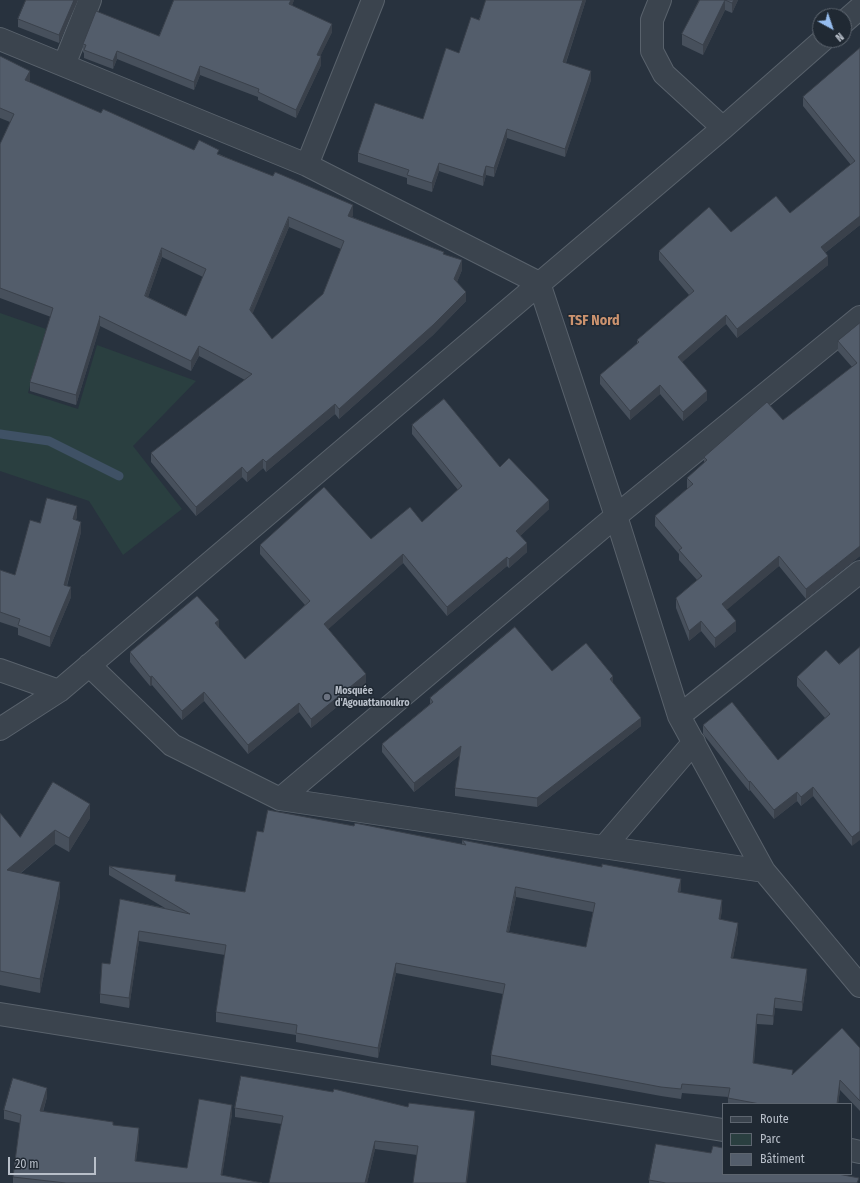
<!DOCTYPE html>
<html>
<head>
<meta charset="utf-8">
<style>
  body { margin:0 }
  #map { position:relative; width:860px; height:1183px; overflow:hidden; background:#28323e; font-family:"Fira Sans Condensed",sans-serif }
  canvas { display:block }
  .legend { position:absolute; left:722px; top:1103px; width:130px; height:72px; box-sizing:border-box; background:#202933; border:1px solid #5d656f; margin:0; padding:5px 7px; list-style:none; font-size:12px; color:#b8bfc9 }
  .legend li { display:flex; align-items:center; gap:8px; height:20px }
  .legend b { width:20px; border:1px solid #5d656f }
  .north { position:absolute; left:812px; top:8px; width:40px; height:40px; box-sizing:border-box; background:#202933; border:1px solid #5d656f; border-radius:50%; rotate:140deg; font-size:11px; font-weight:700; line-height:16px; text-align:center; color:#b8bfc9 }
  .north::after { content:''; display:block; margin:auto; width:14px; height:18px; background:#96bdef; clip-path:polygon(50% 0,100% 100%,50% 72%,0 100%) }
  .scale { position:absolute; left:8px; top:1157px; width:88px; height:18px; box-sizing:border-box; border:2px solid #b8bfc9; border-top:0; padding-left:5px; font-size:12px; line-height:14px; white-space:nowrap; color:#b8bfc9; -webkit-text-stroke:3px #202933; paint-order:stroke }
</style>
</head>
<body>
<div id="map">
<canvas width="860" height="1183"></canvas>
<ul class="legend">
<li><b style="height:5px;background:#3b444e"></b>Route</li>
<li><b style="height:11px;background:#2a3f40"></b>Parc</li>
<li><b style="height:11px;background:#535d6b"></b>Bâtiment</li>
</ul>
<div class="north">N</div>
<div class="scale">20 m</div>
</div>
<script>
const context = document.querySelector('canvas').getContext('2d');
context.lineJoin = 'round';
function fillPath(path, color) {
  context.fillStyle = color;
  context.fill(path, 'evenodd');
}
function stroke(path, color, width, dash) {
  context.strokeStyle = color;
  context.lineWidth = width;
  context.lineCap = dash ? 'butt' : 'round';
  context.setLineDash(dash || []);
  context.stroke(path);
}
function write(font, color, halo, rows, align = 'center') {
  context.font = font + ' "Fira Sans Condensed",sans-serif';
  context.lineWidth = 3;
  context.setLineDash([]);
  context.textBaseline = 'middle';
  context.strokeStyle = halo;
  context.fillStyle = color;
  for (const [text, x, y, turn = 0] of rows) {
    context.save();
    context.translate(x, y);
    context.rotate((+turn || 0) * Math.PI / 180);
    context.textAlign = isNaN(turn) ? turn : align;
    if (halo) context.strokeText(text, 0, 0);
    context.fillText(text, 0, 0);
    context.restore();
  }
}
fillPath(new Path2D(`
  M0,313L46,329L28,393L78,409L97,345L196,381L133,446L182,509L123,555L89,501L0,471Z`), '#2a3f40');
stroke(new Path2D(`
  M0,434L49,441L119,476`), '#3f5165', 9);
const minor = new Path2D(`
  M660,0L652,20V51L664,74L723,128
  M844,22L860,8
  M0,39L307,165L539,283L616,516L679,716L764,871L860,986
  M64,65L90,0
  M307,165L373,0
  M89,665L172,745L280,799L764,871
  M0,670L59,691
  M679,716L860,572
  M0,729L59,691L723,128L823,40
  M280,799L616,516L860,317
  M604,847L694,742
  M0,1014L723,1130
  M851,1150L860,1152`);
stroke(minor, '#59626c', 24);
stroke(minor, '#3b444e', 22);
fillPath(new Path2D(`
  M78,0L59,43L18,27V19Z
  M294,0L292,5L332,32L320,56L321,65L296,118L258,100V97L200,75L194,90L117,59L113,69L84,58V53L83,52V44L159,36Z
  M486,0H586L566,63L591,80L565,157L507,138L494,177L486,175L483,186L439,171L432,192L407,184V178L358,162V153L423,119L459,53L479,20Z
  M698,0H738L732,13L725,10L703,55L682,45V34L699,0Z
  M860,48V225L825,253L828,265L737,338L726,324L682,362L707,400L683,421L660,394L630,420L600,384V375L637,344V340L689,295L659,260V251L731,232L790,213L851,165L803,106V97Z
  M0,56L30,80L29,82L101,113L194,150L219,154L353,215L352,217L444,254L462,270L457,282L466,301L433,335L339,419L335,414L266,472L263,468L247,482L242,477L196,516L151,462V453L245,380L199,356L191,371L100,326L76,405L30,391V382L51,317L0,298V144L10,122L0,118ZM289,227L341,249L323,294L272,339L252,314ZM162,257L203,277L186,316L148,297Z
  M860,323V556L806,599L779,566L726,610L736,631L715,648L701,631L689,641L676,608V598L697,580L679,560V554L655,526V516L688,488H687V478L704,463V457L783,420L852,367L838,351V341Z
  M412,425L500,467L549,509L520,536L527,552L509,568L507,566L447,616L403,563L328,629L366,683L311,728L299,712L248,754L204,701L182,720L152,685L150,686L130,662V652L219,628L245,659L305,605L260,554V545L371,539L422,522L458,490L412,434Z
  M77,516L76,520L81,532L67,586L71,597L50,647L18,635V628L0,622V570L15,575L40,523Z
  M860,647L852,846L813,796L801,806L797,801L774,819L750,790L749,791L703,734V725L778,760L825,718L797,686V677L839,664Z
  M552,671L613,683L641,726L537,807L455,796V788L460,755L414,792L382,752V744L430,704V698Z
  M0,813L20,837L90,818L69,852L55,844L21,873L60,896L40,993L0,985Z
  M354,826L462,845V840L681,889L680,892L722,910L720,920L738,932L733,958L807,978L802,1011L775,1008L773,1025L757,1024L754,1063L793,1075L860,1048V1111L840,1090L838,1104H728V1097L682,1093L681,1099L661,1096L491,1065V1055L503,994L396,973L378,1058L296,1042V1035L216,1022V1012L225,955L139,941L129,1008L100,1003V994L110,964L120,899L165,908L109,875V866L176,881L245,892L263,832ZM516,897L593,912L586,947L509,932Z
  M47,1097L43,1112L113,1125L139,1137L136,1161L187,1168L232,1114L222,1175L262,1183H13V1177L20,1123L4,1119V1110Z
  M408,1107L475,1120L417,1155L375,1149L367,1183H269L282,1124L235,1117V1108Z
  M723,1174L859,1183H649V1180Z`), '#47505c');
fillPath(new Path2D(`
  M74,0H78L59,43V35Z
  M291,0H294L289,13V4Z
  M583,0H586L563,71V62Z
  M725,0V10L703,55V45Z
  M734,0H738L732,13V3Z
  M332,24V32L317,63V55Z
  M117,51V59L113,69V61Z
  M321,56V65L296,118V110Z
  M200,66V75L194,90V82Z
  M30,71V80L25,90V80Z
  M591,71V80L565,157V149Z
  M507,129V138L494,177V168Z
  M439,163V171L432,192V183Z
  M486,166V175L483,186V177Z
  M353,205V215L348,226V216Z
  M860,216V225L821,256V247Z
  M289,217V227L250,320V310Z
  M162,248V257L145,306V296Z
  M828,256V265L737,338V329Z
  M462,260V270L454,289V279Z
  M466,292V301L433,335L339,419V409Z
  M726,315V324L678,366V357Z
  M100,317V327L76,405V395Z
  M199,346V356L191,371V361Z
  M660,385V394L630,420V411Z
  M707,391V400L683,421V412Z
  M335,404V414L266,472V462Z
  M263,459V468L247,482V473Z
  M242,467V477L196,516V507Z
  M549,500V509L516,540V531Z
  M77,506V516L73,529V519Z
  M81,522V532L64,595V585Z
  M527,543V552L509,568V559Z
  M860,546V556L806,599V589Z
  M403,554V563L324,633V624Z
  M779,556V566L722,614V604Z
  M507,557V566L447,616V607Z
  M71,587V597L50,647V637Z
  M219,620V629L215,623Z
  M701,621V631L689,641V631Z
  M736,621V631L715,648V638Z
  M366,674V683L311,728V719Z
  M152,676V685L150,686V677Z
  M613,676V684L610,679Z
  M204,692V701L182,720V711Z
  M299,703V712L248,754V745Z
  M641,718V726L537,807V798Z
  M461,746V754L414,792V783Z
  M750,781V790L749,791V782Z
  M813,787V796L801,806V797Z
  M797,792V801L774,819V810Z
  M90,804V818L69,852V838Z
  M55,830V844L7,884V870Z
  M860,831V840L852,846V837Z
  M681,879V889L678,901V892Z
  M60,882V896L40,993V979Z
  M516,887V897L507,941V932Z
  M722,900V910L719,929V919Z
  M738,923V932L731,968V958Z
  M139,931V941L129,1008V998Z
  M396,963V973L378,1058V1048Z
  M807,969V978L802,1011V1002Z
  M775,998V1008L773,1025V1016Z
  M757,1014V1024L753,1072V1063Z
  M840,1080V1090L838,1104H837Z
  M47,1088V1097L40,1120V1111Z
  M232,1105V1114L221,1183V1175Z
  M475,1111V1120L467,1183H466Z
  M139,1128V1137L135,1169V1161Z
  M375,1141V1149L367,1183H365Z`), '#3a414b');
const building = new Path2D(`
  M26,0H74L59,35L18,19Z
  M174,0H291L289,4L332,24L317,55L321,56L296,110L258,92L259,89L200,66L194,82L117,51L113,61L84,50L86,45L83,44L96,11L159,36Z
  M486,0H583L563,62L591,71L565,149L507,129L494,168L486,166L483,177L439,163L432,183L407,175L409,170L358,153L375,103L423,119L446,48L459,53L471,17L479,20Z
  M700,0H734L732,3L725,0L703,45L682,34Z
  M860,48V216L821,247L828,256L737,329L726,315L678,357L707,391L683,412L660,385L630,411L600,375L639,342L637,340L694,291L659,251L709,207L731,232L776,196L790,213L855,161L803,97Z
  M0,56L30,71L25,80L101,113L103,109L194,150L199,140L219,150L217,154L273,176L275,172L353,205L348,216L444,252L443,254L462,260L454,279L466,292L433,325L339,409L335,404L266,462L263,459L247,473L242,467L196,507L151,453L252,374L199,346L191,361L99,316L100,317L76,395L30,382L53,308L0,288V144L14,114L0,108ZM289,217L344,241L323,294L272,339L250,310ZM162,248L206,269L186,316L145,296Z
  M860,323V546L806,589L779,556L722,604L736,621L715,638L701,621L689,631L676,598L702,576L679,550L682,548L655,516L693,484L687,478L707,460L704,457L767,402L783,420L857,363L838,341Z
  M444,399L500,467L509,458L549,500L516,531L527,543L509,559L507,557L447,607L403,554L324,624L366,674L311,719L299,703L248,745L204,692L182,711L152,676L150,677L130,652L197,596L219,620L215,623L245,659L310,601L260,545L324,487L371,539L410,507L422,522L462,486L412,425Z
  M47,498L77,506L73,519L81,522L64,585L71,587L50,637L18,625L20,619L0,612V570L15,575L30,520L40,523Z
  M515,627L552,671L586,643L613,676L610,679L641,718L537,798L455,788L461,746L414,783L382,744L433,702L430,698Z
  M860,647V831L852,837L813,787L801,797L797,792L774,810L750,781L749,782L703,725L732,702L778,760L830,714L797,677L826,650L839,664Z
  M53,782L90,804L69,838L55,830L7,870L60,882L40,979L0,971V813L20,837Z
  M268,810L354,826L355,823L466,845L462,840L602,867V864L681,879L678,892L722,900L719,919L738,923L731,958L807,969L802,1002L775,998L773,1016L757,1014L753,1063L793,1070L792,1075L842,1028L860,1048V1101L840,1080L837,1104H760L728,1098L730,1088L682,1084L681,1089L661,1087L491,1055L505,984L396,963L378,1048L296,1033L297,1025L216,1012L226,945L139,931L129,998L100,994L102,963L110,964L120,899L190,914L109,866L176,875L175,881L245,892L257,831L263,832ZM516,887L595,903L586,947L507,932Z
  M241,1076L333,1092L334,1089L408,1107L409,1103L475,1111L466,1183H413L418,1146L375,1141L365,1183H269L283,1116L235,1108Z
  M13,1078L47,1088L40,1111L113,1122V1125L139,1128L135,1161L187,1168L199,1099L232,1105L221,1175L262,1183H66L13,1177L21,1115L4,1110Z
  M656,1144L711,1153L713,1146L723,1148V1174H838L859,1178L857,1183H666L649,1180Z`);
fillPath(building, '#535d6b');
stroke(building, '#3a414b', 1);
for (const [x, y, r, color] of [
  [327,697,4,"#6b7280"]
]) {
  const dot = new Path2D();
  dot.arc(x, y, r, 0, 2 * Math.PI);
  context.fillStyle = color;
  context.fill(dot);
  stroke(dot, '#202933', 1.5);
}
write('bold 10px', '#b8bfc9', '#202933', [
  ["Mosquée",335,691],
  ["d'Agouattanoukro",335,703]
], 'left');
write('bold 14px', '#cc936f', '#202933', [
  ["TSF Nord",594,321]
]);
</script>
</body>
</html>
